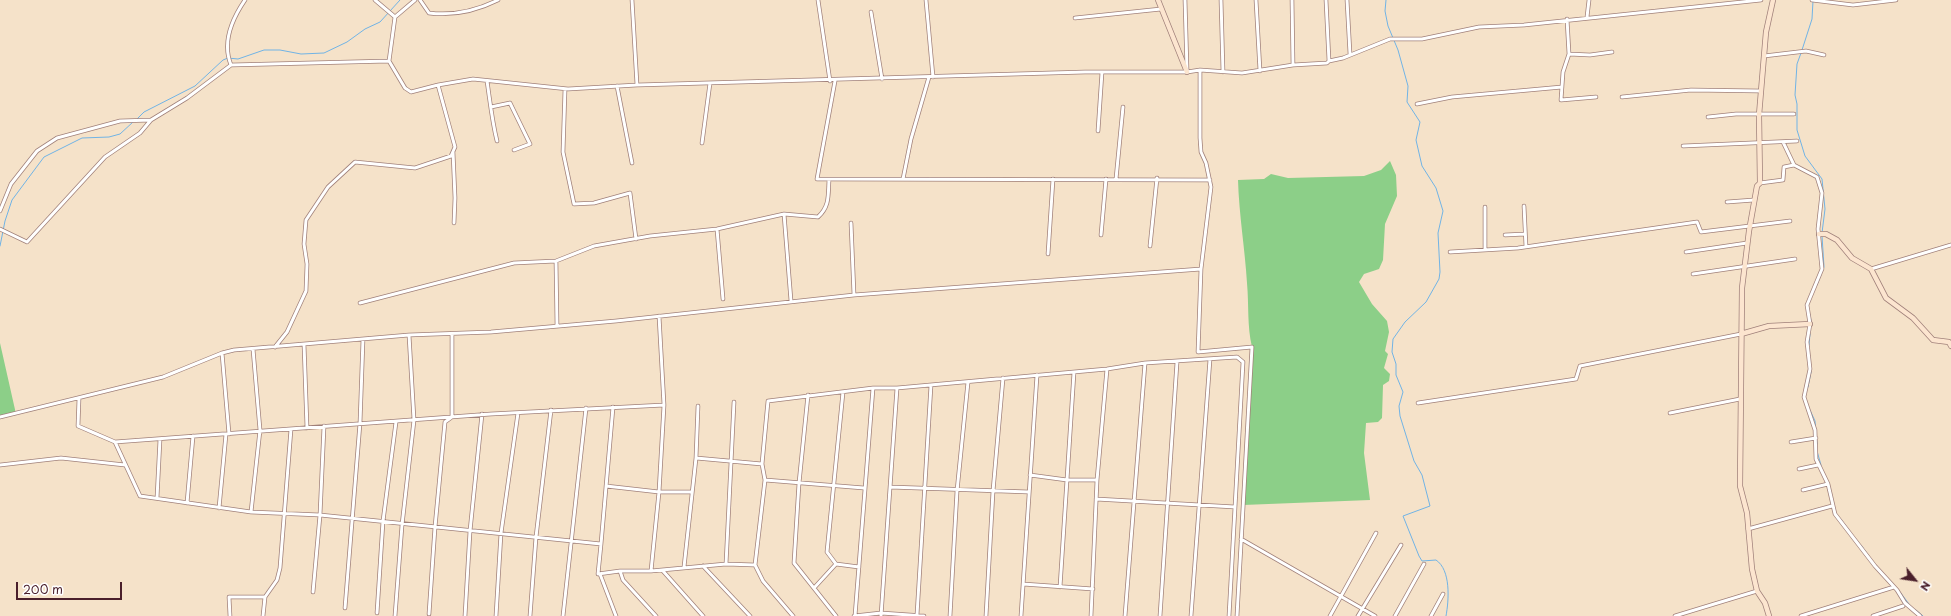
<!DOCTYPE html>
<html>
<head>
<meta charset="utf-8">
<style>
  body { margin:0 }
  #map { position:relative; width:1951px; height:616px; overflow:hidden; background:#f5e2c9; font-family:"Playpen Sans",sans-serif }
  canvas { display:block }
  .north { position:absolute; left:1895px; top:560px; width:40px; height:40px; -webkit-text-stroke:3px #fff; paint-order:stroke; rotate:120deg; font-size:11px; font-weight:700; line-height:16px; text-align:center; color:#4a1f2b }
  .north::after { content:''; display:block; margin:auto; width:14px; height:18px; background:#4a1f2b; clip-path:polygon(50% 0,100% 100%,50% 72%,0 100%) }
  .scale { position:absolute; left:16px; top:582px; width:106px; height:18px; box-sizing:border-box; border:2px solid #4a1f2b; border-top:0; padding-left:5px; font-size:12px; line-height:14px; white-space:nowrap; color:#4a1f2b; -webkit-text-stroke:3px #fff; paint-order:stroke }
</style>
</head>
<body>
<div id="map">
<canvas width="1951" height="616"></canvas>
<div class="north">N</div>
<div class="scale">200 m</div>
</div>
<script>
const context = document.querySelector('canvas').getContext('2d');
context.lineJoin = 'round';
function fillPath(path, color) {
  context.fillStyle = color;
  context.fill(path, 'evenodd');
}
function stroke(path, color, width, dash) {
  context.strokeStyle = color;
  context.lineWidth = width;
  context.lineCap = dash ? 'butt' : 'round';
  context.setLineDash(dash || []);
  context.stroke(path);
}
fillPath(new Path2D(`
  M1390,161L1396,175L1397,196L1385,224L1383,260L1379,269L1364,274L1359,282L1372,304L1387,321L1389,332L1385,351L1388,354L1384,368L1390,374L1389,381L1383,385L1382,418L1378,422L1366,423L1364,453L1370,500L1243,505L1252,347C1247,326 1249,305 1247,283C1245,249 1239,215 1238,180L1264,179L1271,174L1288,178L1364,176L1381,170Z
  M0,343L16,414L0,416Z`), '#8ccf88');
stroke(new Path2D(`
  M1386,0L1385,11L1388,26L1398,50L1408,86L1407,102L1420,122L1416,140L1422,166L1436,188L1443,211L1438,233L1440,272L1439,279L1426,302L1405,322L1393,339L1392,352L1396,364V375L1403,392L1399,406L1400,416L1414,461L1422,475L1430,506L1403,516L1419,556L1422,561L1436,560C1451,570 1449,600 1446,616
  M1802,50L1812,19L1813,1
  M1801,53L1797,64L1795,95L1797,104V130L1805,156L1822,179L1825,209L1822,233
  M136,120L144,112L195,86L223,60L228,58L238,59L264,50H280L301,54L324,53L347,42L365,29L380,22L400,0
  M0,246L5,221L12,200L44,157L82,138L109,137L120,134L133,122
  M1817,285L1824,267L1822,236
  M1810,315L1811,321
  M1809,345L1810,334
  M1808,387L1811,372
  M1810,410L1815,421L1817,444
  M1817,451L1821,465
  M1840,518L1849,530
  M1861,545L1874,563
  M1900,592L1909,604
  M1916,610L1923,616`), '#70b3e5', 1);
const street = new Path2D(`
  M375,0L395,17
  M420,0L429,13C453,16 476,11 498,0
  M632,0L637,85
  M818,0L830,81
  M926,0L933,77
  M1185,0L1187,70
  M1221,0L1223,72
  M1256,0L1260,71
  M1292,0L1293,65
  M1326,0L1329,61
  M1347,0L1350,54
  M1812,0L1853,5L1896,0
  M871,12L882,79
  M1587,17L1589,0
  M1075,18L1161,9
  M1567,19L1569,54L1563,72L1561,100L1596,97
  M1569,54L1590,55L1612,52
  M1764,56L1806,51L1824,55
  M389,61L395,17L415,0
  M231,65C222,43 232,19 245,0
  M1200,70V138L1201,152L1206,163L1211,187L1201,269L1198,352L1252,347L1237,616
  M487,81C490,101 492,121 497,141
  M835,81L817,179L1210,180
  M617,86L632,163
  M565,89L563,152L574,204L594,203L630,193L636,239
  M1622,97L1691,90L1761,91
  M1417,104L1452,97L1562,87
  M491,107L510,103L530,144L514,150
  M1708,117L1736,114H1794
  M1098,131L1102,72
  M1783,142L1794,165L1817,177L1822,193L1818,229L1822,269L1807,305L1810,324L1807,342L1810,369L1804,397L1815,430L1816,459L1828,484L1835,514L1875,566L1897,590L1905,603L1920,616
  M702,143L710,83
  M1683,146L1797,141
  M453,152L455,198L454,223
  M903,179L911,139L929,77
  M1116,179L1123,107
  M1760,183L1783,180L1784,167L1794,165
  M1727,202L1754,200
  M1524,206L1526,247
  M0,211L11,184L37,151L57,138L120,121L151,120L187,98L231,65L389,61L405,88L411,92L438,85
  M784,214L791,301
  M851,223L854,295
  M0,229L27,242L105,157L140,133L151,120
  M717,229L723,299
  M1101,235L1106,179
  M1505,235L1525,234
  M1150,246L1157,178
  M1485,250V207
  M1450,252L1518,248L1697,222L1701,232L1790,221
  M1686,252L1747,243
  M1048,254L1053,179
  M556,261L557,326
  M1871,269L1951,245
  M1693,274L1795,259
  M360,303L514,263L556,261L594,246L650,236L717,229L784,214L818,217C830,206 828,195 829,180
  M304,344L307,428
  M275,347L287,332L306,291L307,264L304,244L306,220L328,187L355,162L415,168L451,156L455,147L438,85L473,79L568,89L637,85L1085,72H1187L1200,70L1242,73L1293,65L1327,63L1329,61L1343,58L1390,39H1422L1479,27L1524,25L1761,0
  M222,353L229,434
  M843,392L827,552L836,564L859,567
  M808,395L799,483L794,563L836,616
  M79,398L78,426L115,442L491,414L664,405
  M1418,403L1576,379L1580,366L1741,334
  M1670,413L1740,399
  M0,417L163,377L222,353L234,350L409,335L491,332L616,321L854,295L1201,269
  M115,442L140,496L251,512L320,515L601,544L598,574L620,571L623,580L656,616
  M1791,442L1816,438
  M696,458L762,464L765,480L864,488
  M762,464L768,401L873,388H897L1107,369L1145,363L1237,357L1243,362L1229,616
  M0,465L61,458L125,465
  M1799,469L1818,465
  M1030,475L1067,480H1097
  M765,480L755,565L763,581L793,616
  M606,486L659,492H692
  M890,487L1029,492
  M1803,490L1828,484
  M157,498L160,439
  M1096,499L1235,507
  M187,503L193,436
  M219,508L226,434
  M251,512L260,430L253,349
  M1748,529L1832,506
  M1241,539L1375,616
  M601,544L613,407
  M726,564L734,402
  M703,566L750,616
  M684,567L696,458L698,406
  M620,571H651L659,492L664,405L659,316
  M651,571L726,564L755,565
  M663,571L703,616
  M600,574L616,616
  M1023,584L1093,589
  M1060,587L1074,372
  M814,588L836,564
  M313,592L320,515L324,426
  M345,608L360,423L363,339
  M377,613L383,521L396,422
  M429,614L435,527L445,422L452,417V334
  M917,615L931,385
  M230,616L229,597H265
  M263,616L265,597L277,580L280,568L291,429
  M395,616L402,525L414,420L409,335
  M465,616L470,531L482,414
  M496,616L501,533L518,413
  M530,616L536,537L551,410
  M563,616L586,408
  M854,616L881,613L924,616
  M855,616L873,388
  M881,616L897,388
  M950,616L957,491L968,382
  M986,616L993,491L1003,378
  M1021,616L1037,375
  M1091,616L1097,480L1107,369
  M1125,616L1145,363
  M1160,616L1177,362
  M1191,616L1210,359
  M1330,616L1376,533
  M1358,616L1401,545
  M1395,616L1424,564
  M1431,616L1443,594
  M1675,616L1757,591
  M1801,616L1894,587
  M1873,616L1903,606`);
const secondary = new Path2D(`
  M1158,0L1187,72
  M1819,234H1826L1837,240L1852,258L1871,269L1886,298L1913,318L1933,340L1949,342L1951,346
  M1741,334L1769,326L1810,324
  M1769,616L1765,603L1757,591L1752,569L1747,513L1740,486L1742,288L1749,231L1757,186L1760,183L1759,115L1766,32L1773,0`);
stroke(street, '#a0807a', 4.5);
stroke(secondary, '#a0807a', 6);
stroke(street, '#fff', 3);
stroke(secondary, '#fce5cf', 4.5);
</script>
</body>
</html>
